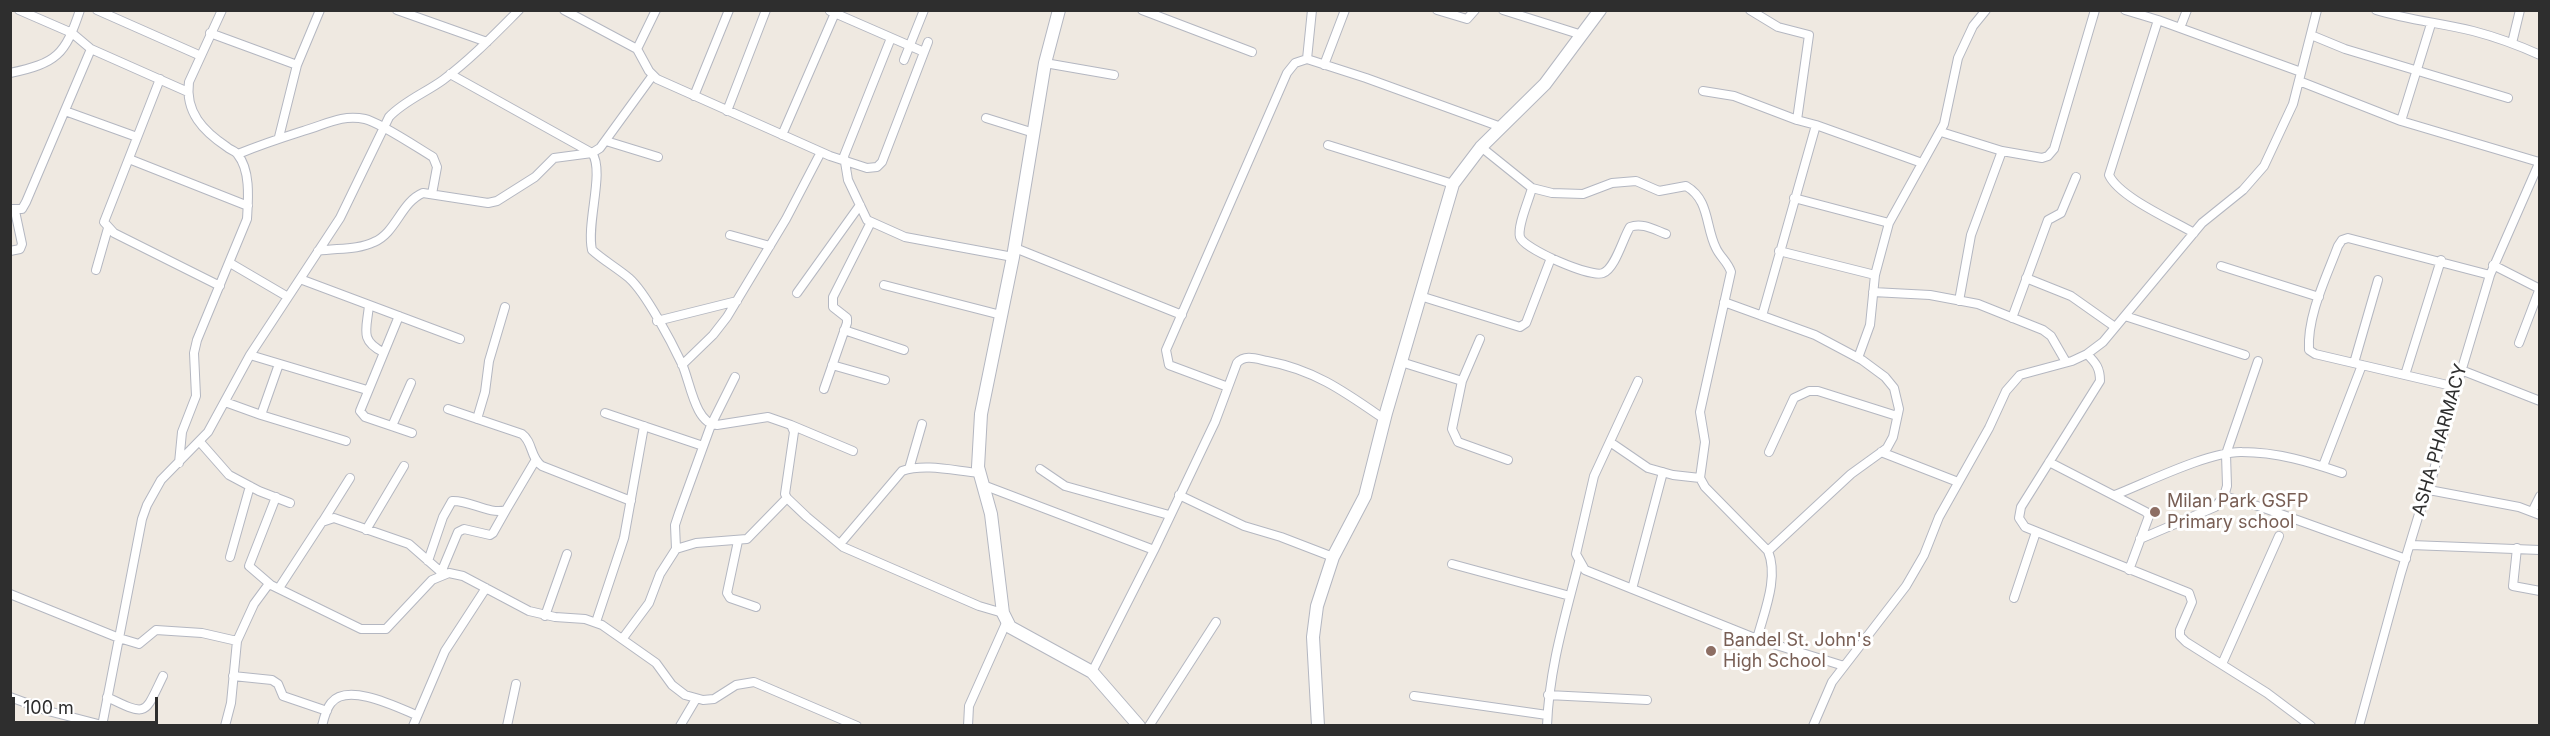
<!DOCTYPE html>
<html>
<head>
<meta charset="utf-8">
<style>
  body { margin:0 }
  #map { position:relative; width:2550px; height:736px; overflow:hidden; background:#efe9e1; font-family:Inter,sans-serif }
  canvas { display:block }
  .frame { position:absolute; inset:0; border:12px solid #2e2e2e; pointer-events:none }
  .scale { position:absolute; left:12px; top:697px; width:146px; height:27px; box-sizing:border-box; border:3px solid #2e2e2e; border-top:0; padding-left:8px; font-size:18px; line-height:21px; white-space:nowrap; color:#2e2e2e; -webkit-text-stroke:4px #fff; paint-order:stroke }
</style>
</head>
<body>
<div id="map">
<canvas width="2550" height="736"></canvas>
<div class="frame"></div>
<div class="scale">100 m</div>
</div>
<script>
const context = document.querySelector('canvas').getContext('2d');
context.lineJoin = 'round';
function stroke(path, color, width, dash) {
  context.strokeStyle = color;
  context.lineWidth = width;
  context.lineCap = dash ? 'butt' : 'round';
  context.setLineDash(dash || []);
  context.stroke(path);
}
function write(font, color, halo, rows, align = 'center') {
  context.font = font + ' Inter,sans-serif';
  context.lineWidth = 6;
  context.setLineDash([]);
  context.textBaseline = 'middle';
  context.strokeStyle = halo;
  context.fillStyle = color;
  for (const [text, x, y, turn = 0] of rows) {
    context.save();
    context.translate(x, y);
    context.rotate((+turn || 0) * Math.PI / 180);
    context.textAlign = isNaN(turn) ? turn : align;
    if (halo) context.strokeText(text, 0, 0);
    context.fillText(text, 0, 0);
    context.restore();
  }
}
const street = new Path2D(`
  M19,10L72,33L91,49L188,92
  M97,10L201,56
  M397,10L487,42
  M564,10L637,49L649,71L657,79L830,156L867,168L877,167L882,162L928,42
  M1142,10L1252,52
  M1437,10L1467,19L1475,10
  M1503,10L1582,35
  M1750,10L1778,27L1809,35L1797,120
  M2125,10L2158,20L2301,72
  M2376,10C2408,20 2441,23 2473,31C2496,37 2518,45 2540,55
  M830,11L924,52
  M2158,20L2109,175C2119,197 2172,220 2194,233
  M2180,28L2187,10
  M210,33L297,65
  M2311,35L2345,49L2508,98
  M891,38L844,156L848,180L867,220L905,237L1013,257
  M2512,43L2520,10
  M637,49L656,10
  M1307,59L1312,10
  M904,60L924,10
  M1045,63L1114,75
  M1324,65L1345,10
  M10,73C57,63 65,55 80,10
  M450,74L592,153C605,171 586,223 592,250C603,260 617,268 629,278C646,293 672,343 682,364C690,381 695,424 717,425L768,417L791,425L794,432L785,494L787,498L807,517L843,547L979,606L1003,613
  M160,79L104,222L114,233L220,286
  M2299,81L2401,121L2539,162
  M1703,91L1734,96L1797,120L1816,125L1922,163
  M694,96L729,10
  M65,111L137,137
  M727,111L766,10
  M986,118L1034,133
  M2401,121L2431,24
  M1941,132L2002,151L2042,158L2048,156L2054,149L2095,10
  M782,135L835,13
  M279,137L297,65L320,10
  M606,141L658,157
  M1328,145L1453,184
  M1481,147L1532,188L1552,193L1583,194L1612,183L1636,181L1659,191L1686,186C1710,200 1705,226 1716,248C1720,257 1728,262 1731,272L1700,412L1705,442L1700,478L1705,487L1768,551C1779,578 1764,612 1757,639
  M238,154C260,145 281,138 303,131C325,125 341,114 365,119C379,122 418,148 433,157L437,167L432,194
  M129,159L248,206
  M1532,188C1529,200 1517,226 1520,237C1524,249 1591,278 1603,273C1615,269 1623,238 1630,227C1642,222 1655,230 1666,234
  M1794,198L1889,223
  M10,209H22L26,202L91,49
  M730,235L770,246
  M1015,248L1182,315
  M10,251L20,249L22,244L15,211
  M318,251C336,248 358,250 374,242C396,233 401,202 423,193L488,203L497,201L535,177L554,158L592,153L600,148L653,75
  M1779,251L1875,275
  M230,263L288,297
  M2493,265L2540,289
  M2221,266L2319,297
  M96,270L108,228
  M2026,278L2071,296L2115,327
  M300,279L460,339
  M884,285L1001,315
  M1873,292L1930,295L1978,304L2043,330L2051,336L2066,362
  M797,293L860,205
  M1420,296L1520,327L1526,323L1551,258
  M1959,301L1971,235L2002,151
  M1724,302L1815,335L1862,360L1885,377L1894,388L1899,409L1893,437L1887,448L1851,474L1768,551
  M369,305C367,329 359,340 383,352
  M399,316L360,411L365,417L412,433
  M1762,316L1816,125
  M2125,316L2245,355
  M2012,318L2048,220L2061,213L2076,177
  M657,321L737,301
  M844,330L904,350
  M1480,339L1462,381L1452,429L1458,442L1508,460
  M2519,343L2540,288
  M2087,354C2096,363 2100,368 2100,381L2021,507L2019,518L2025,527L2189,593L2192,602L2180,630V636L2186,642L2267,693L2311,726
  M250,355L367,390
  M1858,358L1870,325L1875,275L1889,223L1944,124L1958,58L1973,26L1986,10
  M1401,362L1462,381
  M2354,363L2378,280
  M682,365L713,335L727,317L786,219L821,152
  M832,365L885,380
  M2461,370L2540,401
  M2405,375L2441,260
  M1638,381L1594,476L1576,554L1585,570L1757,639L1844,666
  M1228,387L1169,365L1166,350L1287,73L1295,63L1307,59L1366,78L1501,127
  M2456,387L2315,354L2309,350C2307,316 2326,278 2338,246L2342,240L2348,238L2490,275
  M824,389L847,323V318L833,307V297L871,222
  M225,402L261,415L346,441
  M448,409L522,434C533,442 530,458 542,466L631,501
  M605,413L703,446
  M261,415L279,364
  M477,419L485,392L489,361L505,307
  M791,425L853,451
  M392,426L411,383
  M200,442L229,475L259,491L290,503
  M1610,442L1648,468L1673,475L1700,478
  M1769,452L1794,398L1809,391H1818L1897,416
  M1881,452L1958,482
  M2049,462L2146,512L2149,516L2129,570
  M179,463L182,432L196,396L194,353L197,340L247,219C248,201 251,171 238,155C236,151 230,150 227,147C203,131 185,112 189,82L222,10
  M2323,466L2362,365
  M909,469L922,424
  M1040,469L1065,486L1169,515
  M983,485L1154,550
  M2429,490L2519,507L2540,515
  M1179,495L1244,526L1281,537L1333,557
  M2115,495C2148,482 2210,451 2242,452C2277,452 2310,462 2342,473
  M2224,496L2261,507L2406,559
  M2532,512L2540,496
  M323,521L350,478
  M366,530L404,466
  M2140,539L2215,507L2224,496L2227,486L2226,454L2258,361
  M738,541L727,593L730,598L756,607
  M840,544L902,471C925,463 955,471 979,473
  M2411,545L2540,550
  M2517,548L2513,586L2540,591
  M676,549L675,525L679,513L711,425L735,377
  M230,557L250,486
  M428,561L443,517L452,501C470,500 489,515 506,510L535,461
  M1452,564L1570,596
  M440,575L458,532L464,529L490,535L493,533L506,510
  M271,585L249,566L276,497
  M279,588L322,522L334,518L409,544L441,572
  M1632,589L1663,472
  M10,594L119,638L139,644L156,630L202,633L237,641
  M2014,598L2036,532
  M545,616L567,554
  M596,622L624,538L644,426
  M623,638L649,603L660,574L676,549L696,543L747,539L787,498
  M2222,664L2279,536
  M1092,672L1154,550L1215,422L1237,363C1245,354 1257,359 1267,361C1315,370 1345,392 1384,419
  M233,676L272,680L278,684L283,696L327,711
  M1548,695L1647,700
  M1414,696L1547,715
  M10,697L48,711L102,725
  M107,697C148,717 144,715 163,676
  M102,726L142,519L147,505L161,480L208,432L250,355L340,218L389,117C404,101 425,93 443,80C471,59 494,35 519,10
  M225,726L231,703L237,641L254,604L268,585H271L361,629H386L432,580L449,573L463,576L529,611L555,617L585,619L602,625L656,663L672,685L685,695L703,700L714,699L736,685L754,682L857,726
  M322,726C324,718 326,709 331,703C347,682 397,707 416,715
  M413,726L445,651L486,588
  M507,726L516,684
  M680,726L696,699
  M968,726L969,706L1007,621
  M1149,726L1216,622
  M1547,726C1549,669 1565,617 1579,562
  M1813,726L1832,682L1906,586L1924,555L1939,517L1989,428L2006,391L2020,375L2072,361L2087,354L2103,342L2202,223L2243,190L2264,166L2293,104L2317,10
  M2359,726L2401,573L2419,514L2429,490L2446,422L2490,275L2540,161`);
const secondary = new Path2D(`
  M1059,10L1045,63L1013,257L981,414L978,467L991,514L1003,613L1010,627L1092,672L1139,726
  M1318,726L1313,637L1317,606L1333,557L1365,496L1386,413L1453,184L1481,147L1545,84L1600,10`);
stroke(street, '#b4b7c1', 10);
stroke(secondary, '#b4b7c1', 14);
stroke(street, '#fff', 8);
stroke(secondary, '#fff', 12);
for (const [x, y, r, color] of [
  [2155,512,6,"#8d6e63"],
  [1711,651,6,"#8d6e63"]
]) {
  const dot = new Path2D();
  dot.arc(x, y, r, 0, 2 * Math.PI);
  context.fillStyle = color;
  context.fill(dot);
  stroke(dot, '#fff', 2);
}
write('18px', '#2e2e2e', '#fff', [
  ["ASHA PHARMACY",2440,440,-74]
]);
write('18px', '#785e54', '#fff', [
  ["Milan Park GSFP",2167,502],
  ["Primary school",2167,523],
  ["Bandel St. John's",1723,641],
  ["High School",1723,662]
], 'left');
</script>
</body>
</html>
